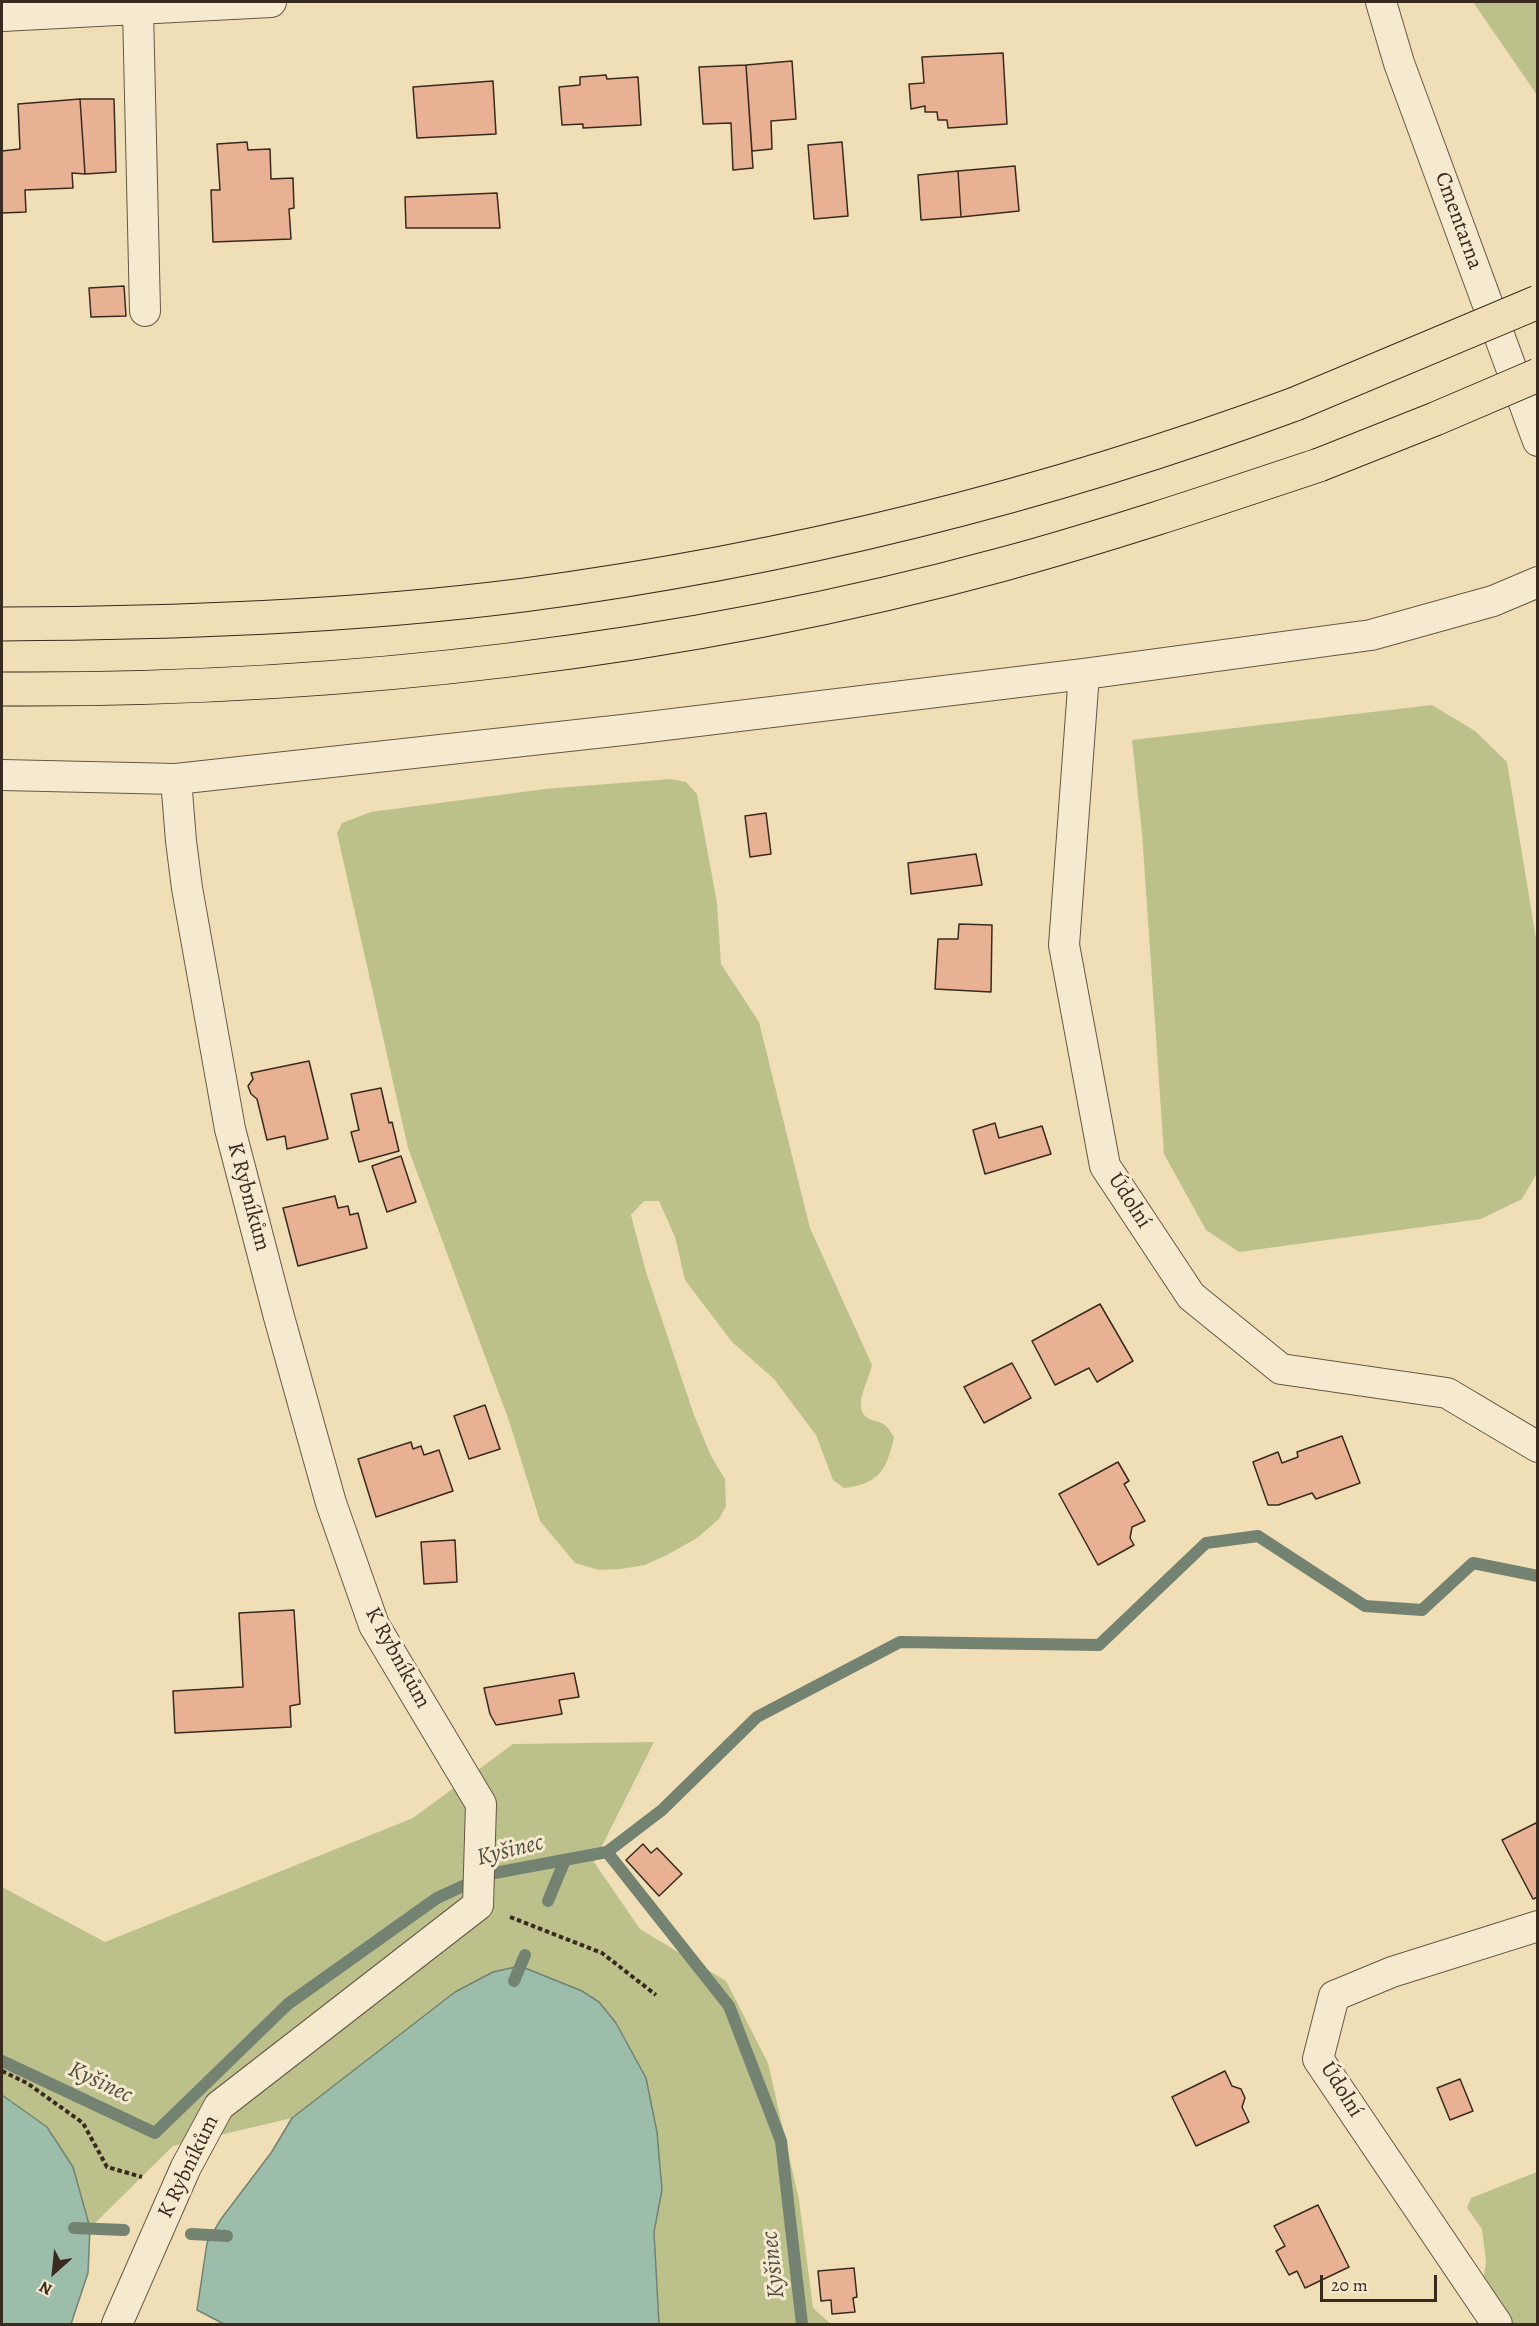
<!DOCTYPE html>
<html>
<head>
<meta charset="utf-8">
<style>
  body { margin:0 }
  #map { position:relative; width:1539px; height:2326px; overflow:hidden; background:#f0dfb6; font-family:Alegreya,serif }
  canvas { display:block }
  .frame { position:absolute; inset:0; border:3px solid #382a1e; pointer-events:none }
  .north { position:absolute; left:24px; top:2242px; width:60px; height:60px; -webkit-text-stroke:4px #f5ead0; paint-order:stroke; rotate:207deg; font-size:16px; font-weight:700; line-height:24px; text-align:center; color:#382a1e }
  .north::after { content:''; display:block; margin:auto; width:21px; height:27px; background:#382a1e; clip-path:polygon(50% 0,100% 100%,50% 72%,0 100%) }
  .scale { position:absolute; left:1320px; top:2275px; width:117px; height:27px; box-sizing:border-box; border:3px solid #382a1e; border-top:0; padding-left:8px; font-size:18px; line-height:21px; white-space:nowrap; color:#382a1e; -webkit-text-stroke:4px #f5ead0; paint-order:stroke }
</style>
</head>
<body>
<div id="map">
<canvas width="1539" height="2326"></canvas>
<div class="frame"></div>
<div class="north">N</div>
<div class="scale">20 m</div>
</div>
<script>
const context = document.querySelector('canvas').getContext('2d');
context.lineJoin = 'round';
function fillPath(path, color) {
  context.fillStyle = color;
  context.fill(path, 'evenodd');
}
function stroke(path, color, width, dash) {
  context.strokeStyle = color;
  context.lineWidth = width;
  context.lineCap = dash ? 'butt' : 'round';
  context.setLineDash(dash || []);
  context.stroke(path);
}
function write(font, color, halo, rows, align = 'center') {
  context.font = font + ' Alegreya,serif';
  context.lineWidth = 6;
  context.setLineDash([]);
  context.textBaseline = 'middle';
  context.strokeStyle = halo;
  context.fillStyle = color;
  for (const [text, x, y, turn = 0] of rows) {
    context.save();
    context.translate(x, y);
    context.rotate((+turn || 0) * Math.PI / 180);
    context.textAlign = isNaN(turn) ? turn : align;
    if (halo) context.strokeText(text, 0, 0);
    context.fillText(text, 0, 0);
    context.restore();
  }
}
fillPath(new Path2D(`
  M1473,2H1537V95Z
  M1432,705L1475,731L1507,762L1537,945V1173L1522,1199L1481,1219L1239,1252L1206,1230L1164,1154L1142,833L1132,740Z
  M670,779L686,782L697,794L717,903L721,964L759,1022L810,1228L872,1365C869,1381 853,1405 866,1417C871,1421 880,1421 885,1425C888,1427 891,1433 894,1437C887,1470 879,1484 844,1488L833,1480L816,1435L774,1379L732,1342L685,1280L675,1237L659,1201H644L631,1215L646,1272L694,1415L711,1456L725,1479L726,1506L719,1519L697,1538L667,1555L645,1565L621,1569L599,1570L575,1563L540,1521L509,1421L408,1148L337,833L342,823L371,812L545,789Z
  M654,1742L594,1862L640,1929L726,1981L768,2063L799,2200L813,2308L831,2324H659L654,2232L662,2189L657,2132L646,2078L599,2002L581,1991L520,1966L493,1972L455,1992L292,2118L173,2146L90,2228L73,2167L48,2127L2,2095V1887L105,1942L413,1818L513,1744Z
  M1537,2172V2324H1504L1483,2282L1486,2262L1482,2229L1467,2208L1471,2198Z`), '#bcc18c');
const water = new Path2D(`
  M520,1966L582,1991L599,2002L616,2023L646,2078L657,2132L662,2190L654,2232L659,2324H224L197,2310L207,2243L221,2219L271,2153L292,2118L455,1992L493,1972Z
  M2,2095L47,2127L73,2167L90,2228L88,2273L71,2324H2Z`);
fillPath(water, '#9bbda9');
stroke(water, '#738271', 1.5);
stroke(new Path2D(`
  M607,1852L662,1810L757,1717L900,1642L1099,1645L1206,1543L1258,1536L1365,1606L1422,1610L1473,1563L1538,1576
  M548,1901L565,1860
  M514,1981L525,1955
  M2,2061L155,2133L288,2004L437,1898L489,1874L607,1852L729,2006L781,2141L802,2324
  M74,2228L124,2230
  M191,2234L227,2236`), '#738271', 12);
const building = new Path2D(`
  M1003,53L1007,124L948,128L947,120H938L937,112H925V106L911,109L909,84L924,83L922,57Z
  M792,61L796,119L771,121L772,149L752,151L746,65Z
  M746,65L753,168L733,170L731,123L703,124L699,67Z
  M606,75L607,79L638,77L641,125L583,128V124L562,125L559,87L580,85V77Z
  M493,81L496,134L417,138L413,87Z
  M80,99L85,174L72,173L73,188L25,190L26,212L2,213V151L20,149L18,104Z
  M80,99H114L116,172L85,174Z
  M247,142L248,150L270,149L271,179L293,178L294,208L289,209L291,239L213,242L211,190H220L217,144Z
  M842,142L848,216L814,219L808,145Z
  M1015,166L1019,211L961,217L958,171Z
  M958,171L961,217L921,220L918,175Z
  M497,193L500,228H406L405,197Z
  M124,286L126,316L91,317L89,288Z
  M766,813L771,854L750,857L745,816Z
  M976,854L982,885L911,894L908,863Z
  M959,924L992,925L991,992L935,989L938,939H958Z
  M309,1061L328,1139L287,1149L285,1136L267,1140L257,1099L251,1094L248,1086L253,1079L251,1073Z
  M381,1088L389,1123L392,1122L399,1151L359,1162L351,1132L359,1130L351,1094Z
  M995,1123L999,1138L1042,1126L1051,1154L985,1174L973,1130Z
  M401,1156L416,1202L387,1212L372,1166Z
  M335,1196L338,1208L348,1206L350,1215L358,1213L367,1248L298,1266L283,1208Z
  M1100,1304L1133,1361L1097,1382L1089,1368L1055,1385L1032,1341Z
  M1012,1363L1031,1398L984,1423L964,1387Z
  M485,1405L500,1449L469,1459L454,1416Z
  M1342,1436L1360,1483L1316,1499L1312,1493L1278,1505H1268L1253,1462L1278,1452L1282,1463L1298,1457L1297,1452Z
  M411,1442L413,1449L421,1446L424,1455L439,1450L453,1491L376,1517L358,1459Z
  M1118,1462L1129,1481L1124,1484L1145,1521L1132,1527L1130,1538L1134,1545L1098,1565L1059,1494Z
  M455,1540L457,1582L424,1584L421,1542Z
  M294,1610L300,1704L290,1706L291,1727L175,1733L173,1691L243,1687L239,1613Z
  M574,1673L579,1697L559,1700L562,1714L496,1725L490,1714L484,1688Z
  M1538,1822V1897L1533,1899L1502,1840Z
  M643,1844L651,1853L657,1848L682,1874L659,1896L626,1860Z
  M1225,2071L1232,2086L1241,2089L1245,2098L1242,2107L1249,2122L1196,2146L1172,2097Z
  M1460,2079L1473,2111L1450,2120L1437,2088Z
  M1318,2205L1349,2267L1305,2288L1297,2271L1289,2275L1276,2251L1285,2246L1274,2226Z
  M854,2268L857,2297L853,2298L855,2312L832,2314L831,2300L821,2301L818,2271Z`);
fillPath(building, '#e9b194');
stroke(building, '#382a1e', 1.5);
const street = new Path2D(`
  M1381,2L1399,63L1538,441
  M138,10L145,311
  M2,16L271,2
  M1084,674L1064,945L1105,1166L1191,1296L1281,1369L1447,1393L1538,1447
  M2,775L176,779L632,729L1084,674L1371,635L1493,601L1538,582
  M117,2324L186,2167L219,2106L478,1905L481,1804L374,1625L331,1503L279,1317L230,1129L187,888L181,841L176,779
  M1497,2324L1318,2059L1334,1996L1392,1972L1538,1926`);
const highway = new Path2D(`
  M2,624C176,623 351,617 524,595C787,560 1046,496 1295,404
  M2,689C336,691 681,652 1004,564C1110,535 1214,500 1319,465`);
stroke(street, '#665744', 32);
stroke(highway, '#382a1e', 35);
stroke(new Path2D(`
  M510,1917L602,1953L656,1995
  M2,2071L27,2083L83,2123L107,2167L142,2177`), '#382a1e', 4, [4.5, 3]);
stroke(street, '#f5ead0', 30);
stroke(highway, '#f0dfb6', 33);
const highwayBridge = new Path2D(`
  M1295,404L1538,302
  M1319,465L1435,419L1538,375`);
stroke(highwayBridge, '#382a1e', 35, []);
stroke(highwayBridge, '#f0dfb6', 33);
write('22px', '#382a1e', '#f5ead0', [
  ["Cmentarna",1458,221,70],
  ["K Rybníkům",248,1197,75],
  ["Údolní",1129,1201,57],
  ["K Rybníkům",397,1658,61],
  ["Údolní",1341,2090,58],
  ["K Rybníkům",189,2167,-64]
]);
write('italic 24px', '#514f41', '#f5ead0', [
  ["Kyšinec",510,1851,-14],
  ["Kyšinec",100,2083,25],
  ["Kyšinec",774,2265,-96]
]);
</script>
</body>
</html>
